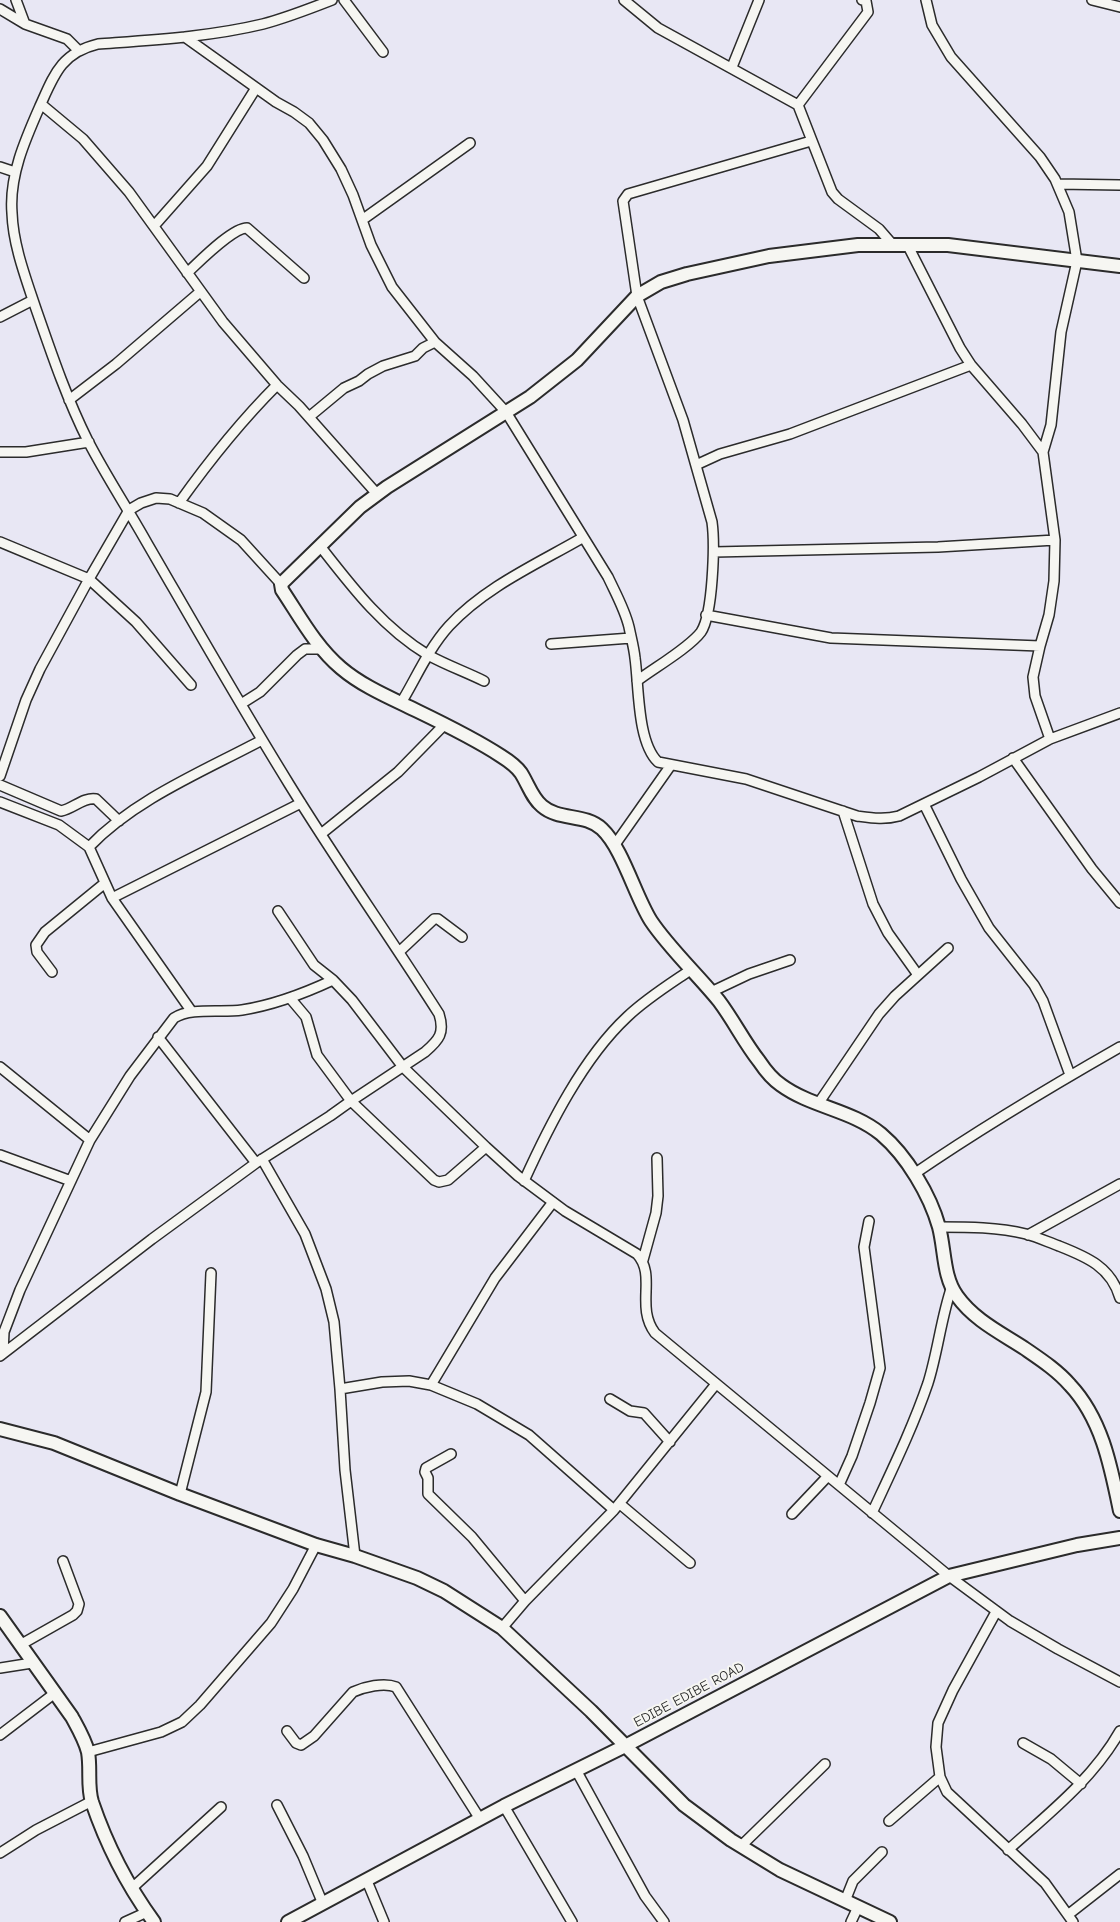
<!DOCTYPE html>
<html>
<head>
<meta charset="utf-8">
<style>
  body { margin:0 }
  canvas { display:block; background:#e8e7f4 }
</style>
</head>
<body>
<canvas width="1120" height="1922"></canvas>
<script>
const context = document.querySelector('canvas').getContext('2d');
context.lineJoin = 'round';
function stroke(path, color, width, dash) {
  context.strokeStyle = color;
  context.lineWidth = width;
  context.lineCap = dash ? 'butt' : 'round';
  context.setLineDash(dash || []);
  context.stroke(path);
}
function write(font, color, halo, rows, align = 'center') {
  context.font = font + ' "Comic Neue",sans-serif';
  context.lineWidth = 4;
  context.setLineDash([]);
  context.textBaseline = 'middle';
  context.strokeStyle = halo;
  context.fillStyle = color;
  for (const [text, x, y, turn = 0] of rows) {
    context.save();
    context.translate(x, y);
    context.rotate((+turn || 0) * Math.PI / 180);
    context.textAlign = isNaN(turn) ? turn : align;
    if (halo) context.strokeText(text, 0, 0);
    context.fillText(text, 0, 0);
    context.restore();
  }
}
const street = new Path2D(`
  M16,0L25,24
  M344,0L383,52
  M624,0L658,28L798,105L832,192L838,199L879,229L892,244
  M926,0L932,25L951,57L1040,157L1055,179L1069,212L1077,261L1061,332L1051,425L1043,452
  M1092,0L1120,7
  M0,9L25,24L67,39L79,51
  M185,37L276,102L294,112L309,123L323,140L341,169L353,195L371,245L392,287L435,342L473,376L506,412L608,577C616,594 625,610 629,627C631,637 634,648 635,658C639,686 637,742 658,762L746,779L857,816C872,818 884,820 899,816L979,777L1050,739L1120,713
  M732,67L759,0
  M41,104L83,139L129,192L223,322L277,385L299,406L377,494
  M798,105L868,12L866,1L862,0
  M0,167L15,172
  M1058,184L1120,185
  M362,220L470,143
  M154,226L207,166L256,88
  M907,244L960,348L971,365L1022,424L1043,452L1055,540L1054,581L1049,615L1040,646L1033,677L1035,696L1050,739
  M187,273C199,262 232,228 247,228L304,278
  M0,317L33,300
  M69,400L116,364L200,292
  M309,417L344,388L359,381L368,374L383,366L415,356L423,348L435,342
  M0,452H26L89,442
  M696,465L720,454L790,434L971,365
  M179,503C209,461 241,421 277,385
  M0,542L89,579L136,622L191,685
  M320,546C352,587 383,628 428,655C446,665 466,672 484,681
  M714,552L938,547L1055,540
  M706,615L831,638L1040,646
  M551,644L631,638
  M637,681C654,668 689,648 701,632C713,614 715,544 712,522L683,420L637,296L623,201L628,194L811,141
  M401,703C416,678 429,648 449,626C485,587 537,564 582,538
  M241,704L260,692L297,655L305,649H323
  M1013,758L1092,869L1120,903
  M0,776L26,700L40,669L89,579L129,510L141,503L156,498L170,499L203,513L241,540L281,584
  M0,785L61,811C73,809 83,797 96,799L119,821
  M0,802L59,825L89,847L112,898L192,1012
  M924,804L961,879L989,928L1034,985L1043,1001L1070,1075
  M843,811L873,904L888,933L918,975
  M321,834L398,772L445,724
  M614,846L671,765
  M89,847C135,799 204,771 262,740
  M112,898L301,803
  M278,911L314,965L333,980L352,1000L403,1067L486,1147L518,1176L565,1211L637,1254C657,1276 635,1306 655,1333L949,1576L1010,1621L1058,1649L1120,1682
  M399,952L434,919H438L462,937
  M52,972L37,952L36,945L45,932L105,883
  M711,992L749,974L790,960
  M290,998L306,1017L317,1055L351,1101L434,1180L439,1182L448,1180L486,1147
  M158,1037L256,1163
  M0,1067L90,1140
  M818,1104L879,1014L895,996L948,948
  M0,1155L71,1181
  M262,1159L305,1234L326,1289L334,1322L340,1389L345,1470L355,1556
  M914,1174C981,1128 1050,1087 1120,1047
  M524,1181C549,1126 583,1058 627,1017C647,998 670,984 692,969
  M939,1227C968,1227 998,1227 1026,1234C1037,1237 1048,1242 1059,1246C1087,1257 1111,1267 1120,1298
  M1028,1235L1120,1184
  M643,1260L656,1213L658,1196L657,1158
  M3,1353L4,1332L20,1290L90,1140L130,1076L174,1018C191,1007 221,1013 242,1010C274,1005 303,994 333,980
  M0,1356L152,1239L256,1163L330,1116L351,1101L425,1052C439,1040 445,1033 439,1014C390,937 337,862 289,784C240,705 194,624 147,543C128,509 106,476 88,441C66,397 51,352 35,306C25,276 13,244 12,213C9,176 25,140 40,106C54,75 61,53 98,44C152,40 209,37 263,24C286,18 309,9 332,0
  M431,1385L495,1278L553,1202
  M340,1389L382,1382L409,1381L431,1385L477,1404L529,1435L614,1510
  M610,1399L630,1411L644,1413L670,1442
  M451,1454L426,1468L425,1472L428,1478V1494L472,1537L525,1601
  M839,1485L852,1456L870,1403L880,1368L864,1247L869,1221
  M180,1494L206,1392L211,1273
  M620,1504L690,1563
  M872,1513C892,1470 913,1427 928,1383C938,1351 941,1318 952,1286
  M792,1514L828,1476
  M996,1612L953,1690L938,1723L936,1747L940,1777L947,1792L1045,1883L1073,1922
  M502,1628L525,1601L614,1510L716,1384
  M20,1645L73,1615L77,1611L79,1604L63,1561
  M0,1668L32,1663
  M287,1731L296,1743L301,1745L314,1736L353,1692C364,1687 384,1682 396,1687L480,1819
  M0,1735L55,1693
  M1023,1743L1051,1759L1081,1784
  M88,1752L161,1732L182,1722L200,1705L271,1623L293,1589L316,1545
  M576,1770L645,1896L664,1922
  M277,1805L303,1856L323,1904
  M504,1806L572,1922
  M889,1821L940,1777
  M741,1846L825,1764
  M1008,1850C1048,1814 1093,1779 1120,1731
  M0,1853L36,1830L92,1801
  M367,1881L384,1922
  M131,1889L221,1807
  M845,1901L853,1881L882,1852
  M1069,1914L1120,1874
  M125,1922L147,1912
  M851,1922L858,1907`);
const secondary = new Path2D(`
  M1120,266L948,245H858L769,256L687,274L661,282L637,296L577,360L530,397L387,487L360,507L281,584L282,590C300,617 316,647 341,668C361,685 386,696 409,707C440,722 472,737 501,756C509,761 516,766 521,773C528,784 532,798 542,806C559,821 585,813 602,829C623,849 635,896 651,921C669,948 698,975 719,1001C734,1021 744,1042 759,1061C765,1070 772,1079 781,1085C811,1107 852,1110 881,1134C907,1156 930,1195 939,1227C945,1250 943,1277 957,1296C974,1320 1001,1333 1024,1348C1040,1359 1057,1370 1070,1385C1102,1419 1111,1467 1120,1511
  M0,1429L54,1443L180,1494L316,1545L355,1556L417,1578L444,1591L502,1628L591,1711L684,1805L731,1840L780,1870L890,1922
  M0,1616L72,1717C78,1728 85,1740 88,1752C91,1769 87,1786 92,1802C107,1846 127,1885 154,1922
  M288,1922L504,1806L625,1746L949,1576L1077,1545L1120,1538`);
stroke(street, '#2b2b2b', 12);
stroke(secondary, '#2b2b2b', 16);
stroke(street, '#f6f6f2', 9);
stroke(secondary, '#f6f6f2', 12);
write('14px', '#2b2b2b', '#f6f6f2', [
  ["EDIBE EDIBE ROAD",689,1695,-28]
]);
</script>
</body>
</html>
